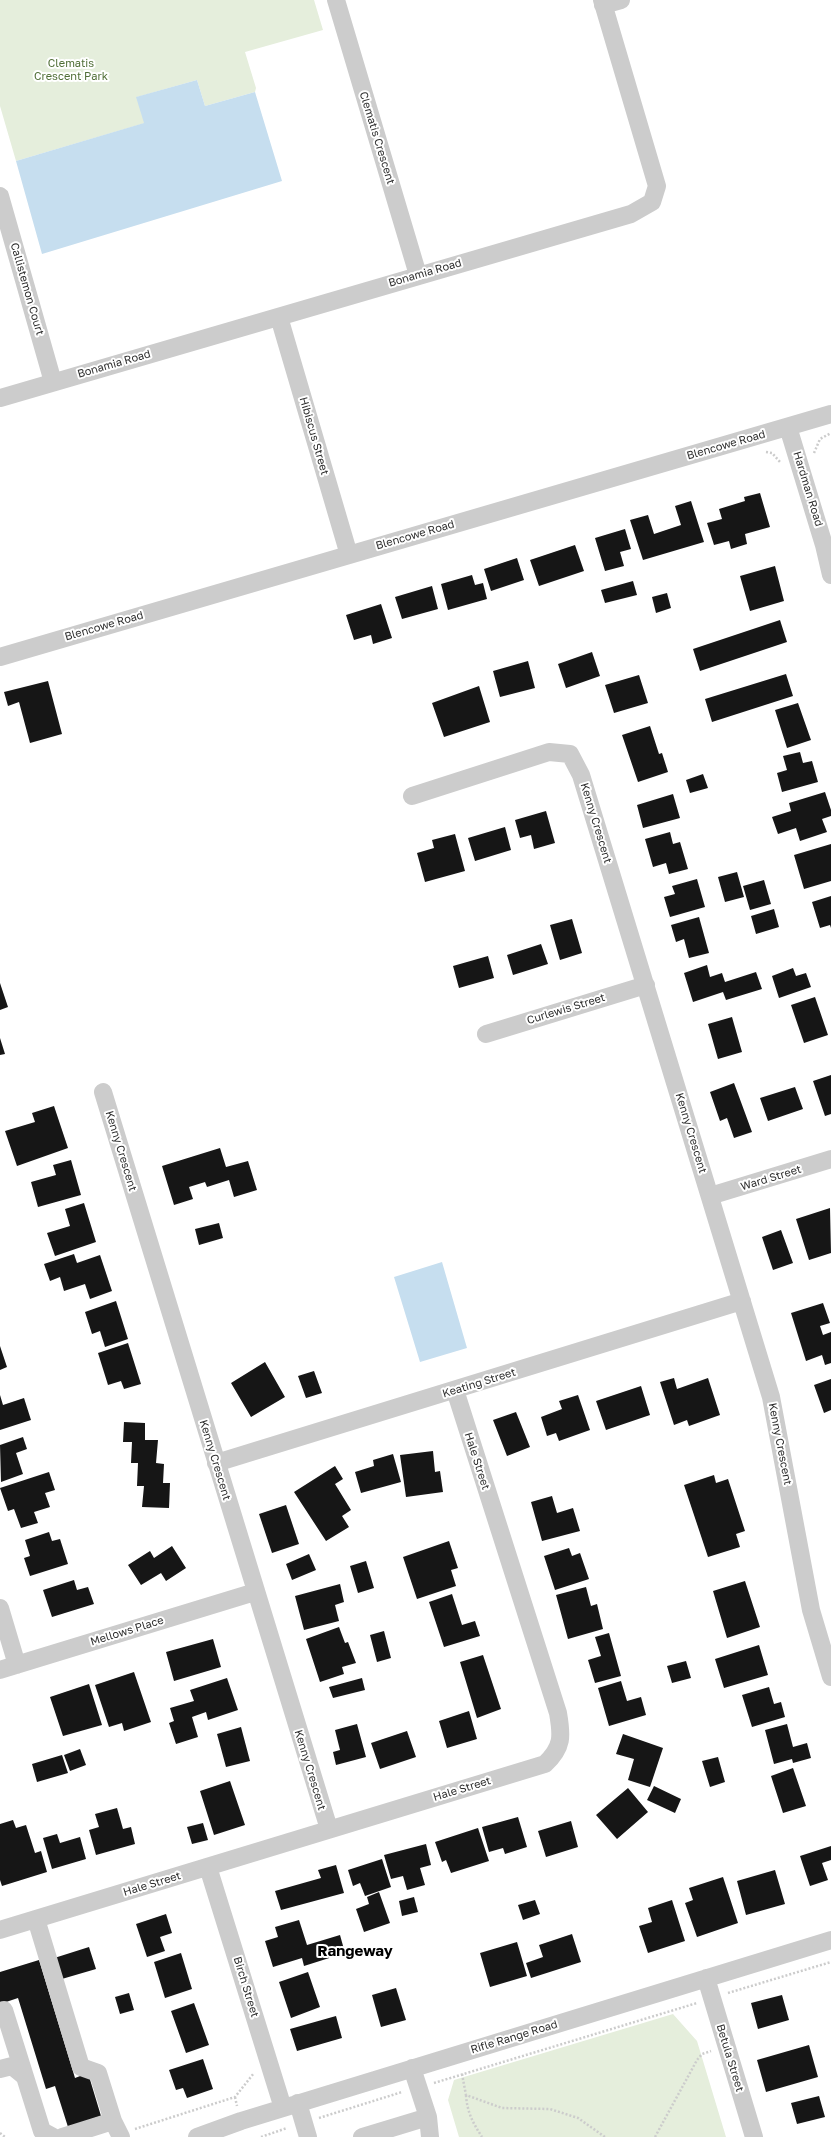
<!DOCTYPE html>
<html>
<head>
<meta charset="utf-8">
<style>
  body { margin:0 }
  canvas { display:block; background:#fff }
</style>
</head>
<body>
<canvas width="831" height="2137"></canvas>
<script>
const context = document.querySelector('canvas').getContext('2d');
context.lineJoin = 'round';
function fillPath(path, color) {
  context.fillStyle = color;
  context.fill(path, 'evenodd');
}
function stroke(path, color, width, dash) {
  context.strokeStyle = color;
  context.lineWidth = width;
  context.lineCap = dash ? 'butt' : 'round';
  context.setLineDash(dash || []);
  context.stroke(path);
}
function write(font, color, halo, rows, align = 'center') {
  context.font = font + ' "Golos Text",sans-serif';
  context.lineWidth = 4;
  context.setLineDash([]);
  context.textBaseline = 'middle';
  context.strokeStyle = halo;
  context.fillStyle = color;
  for (const [text, x, y, turn = 0] of rows) {
    context.save();
    context.translate(x, y);
    context.rotate((+turn || 0) * Math.PI / 180);
    context.textAlign = isNaN(turn) ? turn : align;
    if (halo) context.strokeText(text, 0, 0);
    context.fillText(text, 0, 0);
    context.restore();
  }
}
fillPath(new Path2D(`
  M0,0H314L323,30L245,52L256,88L255,92L205,106L197,80L137,97L145,123L16,161L0,106Z
  M673,2014L697,2041L726,2137H459L448,2100L454,2080Z`), '#e5eedc');
fillPath(new Path2D(`
  M197,80L205,106L255,92L282,181L42,254L16,161L144,123L136,97Z
  M442,1262L467,1348L420,1362L394,1277Z`), '#c6deef');
fillPath(new Path2D(`
  M760,493L770,527L745,534L747,544L731,549L729,541L714,545L707,523L722,519L719,509L745,501L744,497Z
  M691,501L704,542L643,560L630,520L648,515L654,534L681,525L675,506Z
  M625,529L631,549L620,552L624,566L605,571L595,538Z
  M575,545L584,571L539,586L530,560Z
  M517,558L524,580L491,591L484,569Z
  M775,566L784,601L750,611L740,576Z
  M472,575L475,585L483,583L487,599L448,610L441,584Z
  M633,581L637,595L605,603L601,590Z
  M432,586L438,609L402,619L395,597Z
  M667,593L671,608L656,613L652,597Z
  M381,604L392,638L373,644L371,635L354,640L346,615Z
  M780,620L787,642L700,671L693,649Z
  M592,652L600,676L566,688L558,664Z
  M528,661L535,688L500,697L493,671Z
  M786,674L793,696L712,722L705,699Z
  M639,675L648,703L614,713L605,685Z
  M48,681L62,734L30,743L19,702L8,706L4,692Z
  M479,686L490,722L444,737L432,703Z
  M798,703L811,740L787,748L775,710Z
  M650,726L659,754L662,753L668,772L638,782L622,735Z
  M800,752L803,763L812,761L818,782L782,792L777,773L787,770L783,756Z
  M703,774L708,788L690,793L686,780Z
  M825,792L831,810V816L822,819L827,832L800,841L796,828L778,834L772,817L791,811L789,803Z
  M673,794L680,818L643,828L637,805Z
  M546,811L555,843L534,849L531,835L520,838L515,820Z
  M505,827L511,850L475,861L468,838Z
  M670,832L673,844L680,842L688,869L669,874L666,863L653,867L645,839Z
  M455,834L465,871L425,882L417,853L434,848L432,840Z
  M831,844V881L804,889L794,855Z
  M737,872L744,897L725,902L718,877Z
  M697,879L705,907L670,917L664,897L675,894L672,886Z
  M764,880L771,904L750,910L743,886Z
  M831,896V928L830,925L820,928L812,902Z
  M774,909L779,927L756,934L751,916Z
  M699,917L709,953L689,958L684,939L676,942L671,925Z
  M572,919L582,953L560,960L550,925Z
  M541,944L548,964L513,975L507,955Z
  M488,956L494,978L459,988L453,966Z
  M707,965L710,977L722,973L725,982L756,972L762,989L726,1000L723,992L693,1002L684,973Z
  M793,968L796,976L806,973L811,987L779,998L772,976Z
  M0,983L8,1007L0,1010Z
  M815,997L828,1035L804,1043L791,1005Z
  M732,1017L742,1052L718,1059L708,1024Z
  M0,1038L5,1054L0,1055Z
  M831,1075V1114L825,1116L813,1081Z
  M734,1083L752,1132L734,1138L727,1118L720,1121L710,1092Z
  M795,1087L803,1109L768,1121L760,1098Z
  M54,1106L68,1148L17,1166L5,1131L35,1122L32,1113Z
  M220,1148L226,1167L248,1161L257,1190L234,1197L229,1180L207,1187L205,1182L189,1187L193,1199L174,1205L162,1166Z
  M71,1160L81,1195L38,1207L31,1182L56,1175L53,1165Z
  M84,1203L96,1242L55,1256L47,1233L70,1226L65,1209Z
  M830,1208L831,1253L809,1260L796,1219Z
  M219,1223L223,1238L199,1245L195,1229Z
  M781,1230L793,1263L773,1270L762,1237Z
  M74,1254L77,1263L100,1255L112,1291L90,1299L85,1284L64,1291L60,1277L50,1281L44,1264Z
  M116,1301L128,1339L105,1347L100,1331L92,1334L85,1312Z
  M823,1303L830,1323L820,1326L823,1335L831,1332V1363L825,1365L822,1355L806,1361L791,1313Z
  M128,1343L141,1384L124,1389L121,1381L108,1385L98,1353Z
  M0,1346L7,1367L0,1370Z
  M265,1362L285,1397L251,1417L231,1383Z
  M314,1371L322,1393L306,1398L298,1376Z
  M674,1378L677,1389L708,1378L720,1415L689,1426L687,1420L674,1425L660,1382Z
  M831,1379V1410L824,1413L814,1385Z
  M641,1386L650,1415L606,1430L596,1401Z
  M0,1395L3,1405L24,1398L31,1420L0,1430Z
  M578,1395L590,1430L559,1441L556,1433L547,1436L541,1417L562,1409L559,1401Z
  M516,1412L530,1447L507,1456L493,1420Z
  M124,1422L145,1423V1440H158L156,1463L164,1464L163,1483H170L169,1508L142,1507L144,1486H137L138,1463H131L132,1442H123Z
  M23,1437L27,1449L16,1453L23,1474L1,1482L0,1445Z
  M433,1451L435,1472L440,1471L443,1492L406,1497L400,1455Z
  M393,1454L401,1482L361,1493L355,1472L374,1466L373,1460Z
  M335,1466L343,1479L335,1484L351,1510L342,1516L349,1527L326,1541L294,1492Z
  M49,1472L55,1490L45,1493L50,1507L34,1512L38,1523L21,1528L14,1509L8,1511L0,1488Z
  M714,1475L716,1483L728,1479L745,1531L736,1534L740,1547L708,1557L684,1485Z
  M552,1496L557,1513L573,1508L580,1531L542,1541L531,1502Z
  M286,1505L299,1544L272,1553L259,1514Z
  M49,1532L52,1541L60,1539L68,1564L30,1576L24,1558L30,1556L25,1540Z
  M449,1541L458,1568L451,1570L456,1586L417,1599L403,1557Z
  M172,1546L186,1568L166,1581L161,1573L141,1585L128,1565L150,1551L154,1558Z
  M569,1548L572,1556L580,1553L589,1579L555,1590L544,1556Z
  M309,1554L316,1570L292,1580L286,1564Z
  M366,1561L374,1588L358,1593L350,1566Z
  M74,1580L77,1590L88,1587L94,1604L52,1617L43,1590Z
  M745,1581L760,1627L727,1638L713,1591Z
  M340,1584L344,1602L335,1605L339,1621L304,1630L295,1596Z
  M586,1587L591,1606L597,1604L603,1629L568,1639L556,1595Z
  M452,1594L462,1625L475,1621L480,1636L444,1647L429,1602Z
  M339,1627L345,1643L348,1642L356,1663L342,1667L344,1674L320,1682L306,1639Z
  M384,1631L391,1658L377,1662L370,1635Z
  M609,1633L621,1676L595,1683L588,1660L601,1656L595,1637Z
  M213,1639L221,1667L174,1681L166,1652Z
  M759,1645L768,1675L724,1688L715,1659Z
  M483,1655L501,1709L477,1718L460,1662Z
  M686,1661L691,1678L672,1683L667,1666Z
  M134,1672L151,1722L124,1731L122,1723L109,1727L95,1685Z
  M227,1678L238,1710L208,1720L206,1712L192,1717L198,1737L176,1744L169,1723L174,1721L170,1708L194,1701L190,1690Z
  M362,1678L365,1690L333,1698L329,1687Z
  M621,1681L627,1701L641,1697L646,1715L609,1726L598,1688Z
  M89,1684L102,1725L63,1736L50,1697Z
  M769,1687L774,1704L781,1702L785,1717L752,1727L742,1695Z
  M469,1711L477,1739L447,1748L439,1721Z
  M357,1724L366,1757L336,1765L333,1752L340,1750L335,1730Z
  M787,1724L793,1747L807,1743L811,1758L793,1763L792,1759L774,1764L765,1730Z
  M241,1727L250,1761L226,1767L217,1734Z
  M407,1731L416,1757L380,1769L371,1743Z
  M623,1734L663,1748L650,1787L628,1780L634,1759L616,1754Z
  M80,1749L86,1765L70,1771L64,1755Z
  M62,1755L68,1773L37,1782L32,1764Z
  M718,1757L725,1782L710,1787L702,1761Z
  M793,1768L806,1806L783,1813L771,1776Z
  M230,1781L245,1825L214,1835L200,1791Z
  M654,1786L681,1799L675,1813L647,1800Z
  M628,1788L648,1812L617,1839L596,1815Z
  M117,1808L123,1829L131,1827L135,1844L96,1855L89,1830L99,1827L95,1814Z
  M518,1817L527,1847L505,1854L503,1848L489,1852L482,1827Z
  M13,1820L16,1828L26,1825L35,1853L41,1851L47,1872L2,1886L0,1880V1824Z
  M571,1821L578,1847L546,1857L538,1831Z
  M203,1823L208,1840L192,1844L187,1827Z
  M478,1828L489,1861L451,1873L446,1860L442,1862L435,1842Z
  M57,1834L60,1843L80,1837L86,1859L52,1869L43,1838Z
  M426,1844L431,1865L420,1868L425,1885L407,1890L403,1876L391,1879L384,1855Z
  M831,1846V1860L822,1863L828,1880L810,1886L800,1856Z
  M382,1859L391,1887L365,1896L360,1883L353,1886L348,1870Z
  M336,1865L344,1893L281,1910L275,1891L321,1878L318,1870Z
  M775,1870L785,1904L746,1915L737,1881Z
  M723,1877L738,1923L697,1937L685,1903L693,1900L689,1888Z
  M379,1892L390,1923L364,1932L356,1909L369,1904L367,1897Z
  M414,1897L418,1912L402,1916L399,1901Z
  M535,1900L540,1914L523,1920L518,1905Z
  M672,1900L685,1941L648,1953L639,1926L652,1922L648,1908Z
  M166,1914L172,1933L160,1937L165,1951L147,1957L136,1924Z
  M299,1920L307,1945L340,1935L345,1953L304,1966L302,1958L273,1967L265,1941L278,1937L275,1927Z
  M572,1934L581,1962L531,1978L526,1963L543,1957L539,1945Z
  M517,1942L527,1976L490,1987L480,1953Z
  M89,1947L96,1969L55,1981L48,1960Z
  M181,1953L192,1989L165,1998L154,1962Z
  M39,1960L75,2078L88,2073L101,2116L68,2127L55,2086L46,2089L18,1998L0,2004V1972Z
  M308,1972L320,2007L291,2018L279,1982Z
  M396,1988L406,2020L381,2027L372,1995Z
  M129,1993L134,2010L120,2014L115,1997Z
  M782,1995L789,2020L758,2029L751,2003Z
  M194,2003L209,2045L186,2053L171,2011Z
  M336,2016L342,2038L297,2051L290,2029Z
  M809,2045L818,2077L766,2092L757,2060Z
  M203,2059L213,2089L187,2098L183,2088L176,2090L169,2070Z
  M819,2096L825,2117L797,2124L791,2103Z`), '#161616');
stroke(new Path2D(`
  M766,452L772,453L780,462
  M814,453L820,439L831,433
  M728,1993L831,1962
  M462,2074L466,2095L502,2108L550,2109L578,2118L605,2137
  M434,2083L697,2003
  M466,2095C467,2112 473,2123 482,2137
  M235,2097L237,2106
  M319,2118L402,2092
  M135,2129L235,2097L254,2073
  M0,2133L5,2137
  M261,2137L287,2128
  M655,2137L697,2060L702,2054L711,2051`), '#ccc', 2.5, [2, 2]);
stroke(new Path2D(`
  M336,0L418,275
  M603,5L621,0
  M0,196L53,382
  M279,317L349,555
  M0,398L631,214L652,202L657,186L602,0
  M788,427L824,545L831,575
  M0,657L831,414
  M412,796L549,752L570,754L581,775L771,1397L811,1610L831,1677
  M486,1034L646,985
  M103,1092L329,1829
  M710,1196L831,1159
  M216,1463L742,1301
  M0,1608L17,1665
  M0,1670L255,1592
  M208,1867L283,2108
  M36,1919L81,2067L98,2073L113,2121
  M0,1930L545,1764C563,1747 562,1736 558,1713L455,1390
  M706,1978L754,2137
  M0,2011L4,2010L42,2131L53,2137
  M412,2068L428,2117L430,2137
  M0,2069L12,2066L23,2075
  M298,2103L308,2137
  M62,2137L113,2121L121,2137
  M197,2137L241,2121L831,1940
  M362,2137L428,2117`), '#ccc', 18);
write('11px', '#516f38', '#fff', [
  ["Clematis",71,64],
  ["Crescent Park",71,77]
]);
write('11px', '#2f2f2f', '#fff', [
  ["Clematis Crescent",377,138,73],
  ["Bonamia Road",425,273,-16],
  ["Callistemon Court",27,289,74],
  ["Bonamia Road",114,364,-16],
  ["Hibiscus Street",314,436,74],
  ["Blencowe Road",726,445,-16],
  ["Hardman Road",808,489,73],
  ["Blencowe Road",415,535,-16],
  ["Blencowe Road",104,626,-16],
  ["Kenny Crescent",596,823,73],
  ["Curlewis Street",566,1009,-17],
  ["Kenny Crescent",691,1133,73],
  ["Kenny Crescent",121,1151,73],
  ["Ward Street",771,1178,-17],
  ["Keating Street",479,1383,-17],
  ["Kenny Crescent",780,1444,79],
  ["Kenny Crescent",215,1460,73],
  ["Hale Street",477,1461,72],
  ["Mellows Place",127,1631,-17],
  ["Kenny Crescent",310,1770,73],
  ["Hale Street",462,1789,-17],
  ["Hale Street",152,1884,-17],
  ["Birch Street",246,1987,73],
  ["Rifle Range Road",514,2037,-17],
  ["Betula Street",730,2058,73]
]);
write('bold 15px', '#000', '#fff', [
  ["Rangeway",355,1951]
]);
</script>
</body>
</html>
